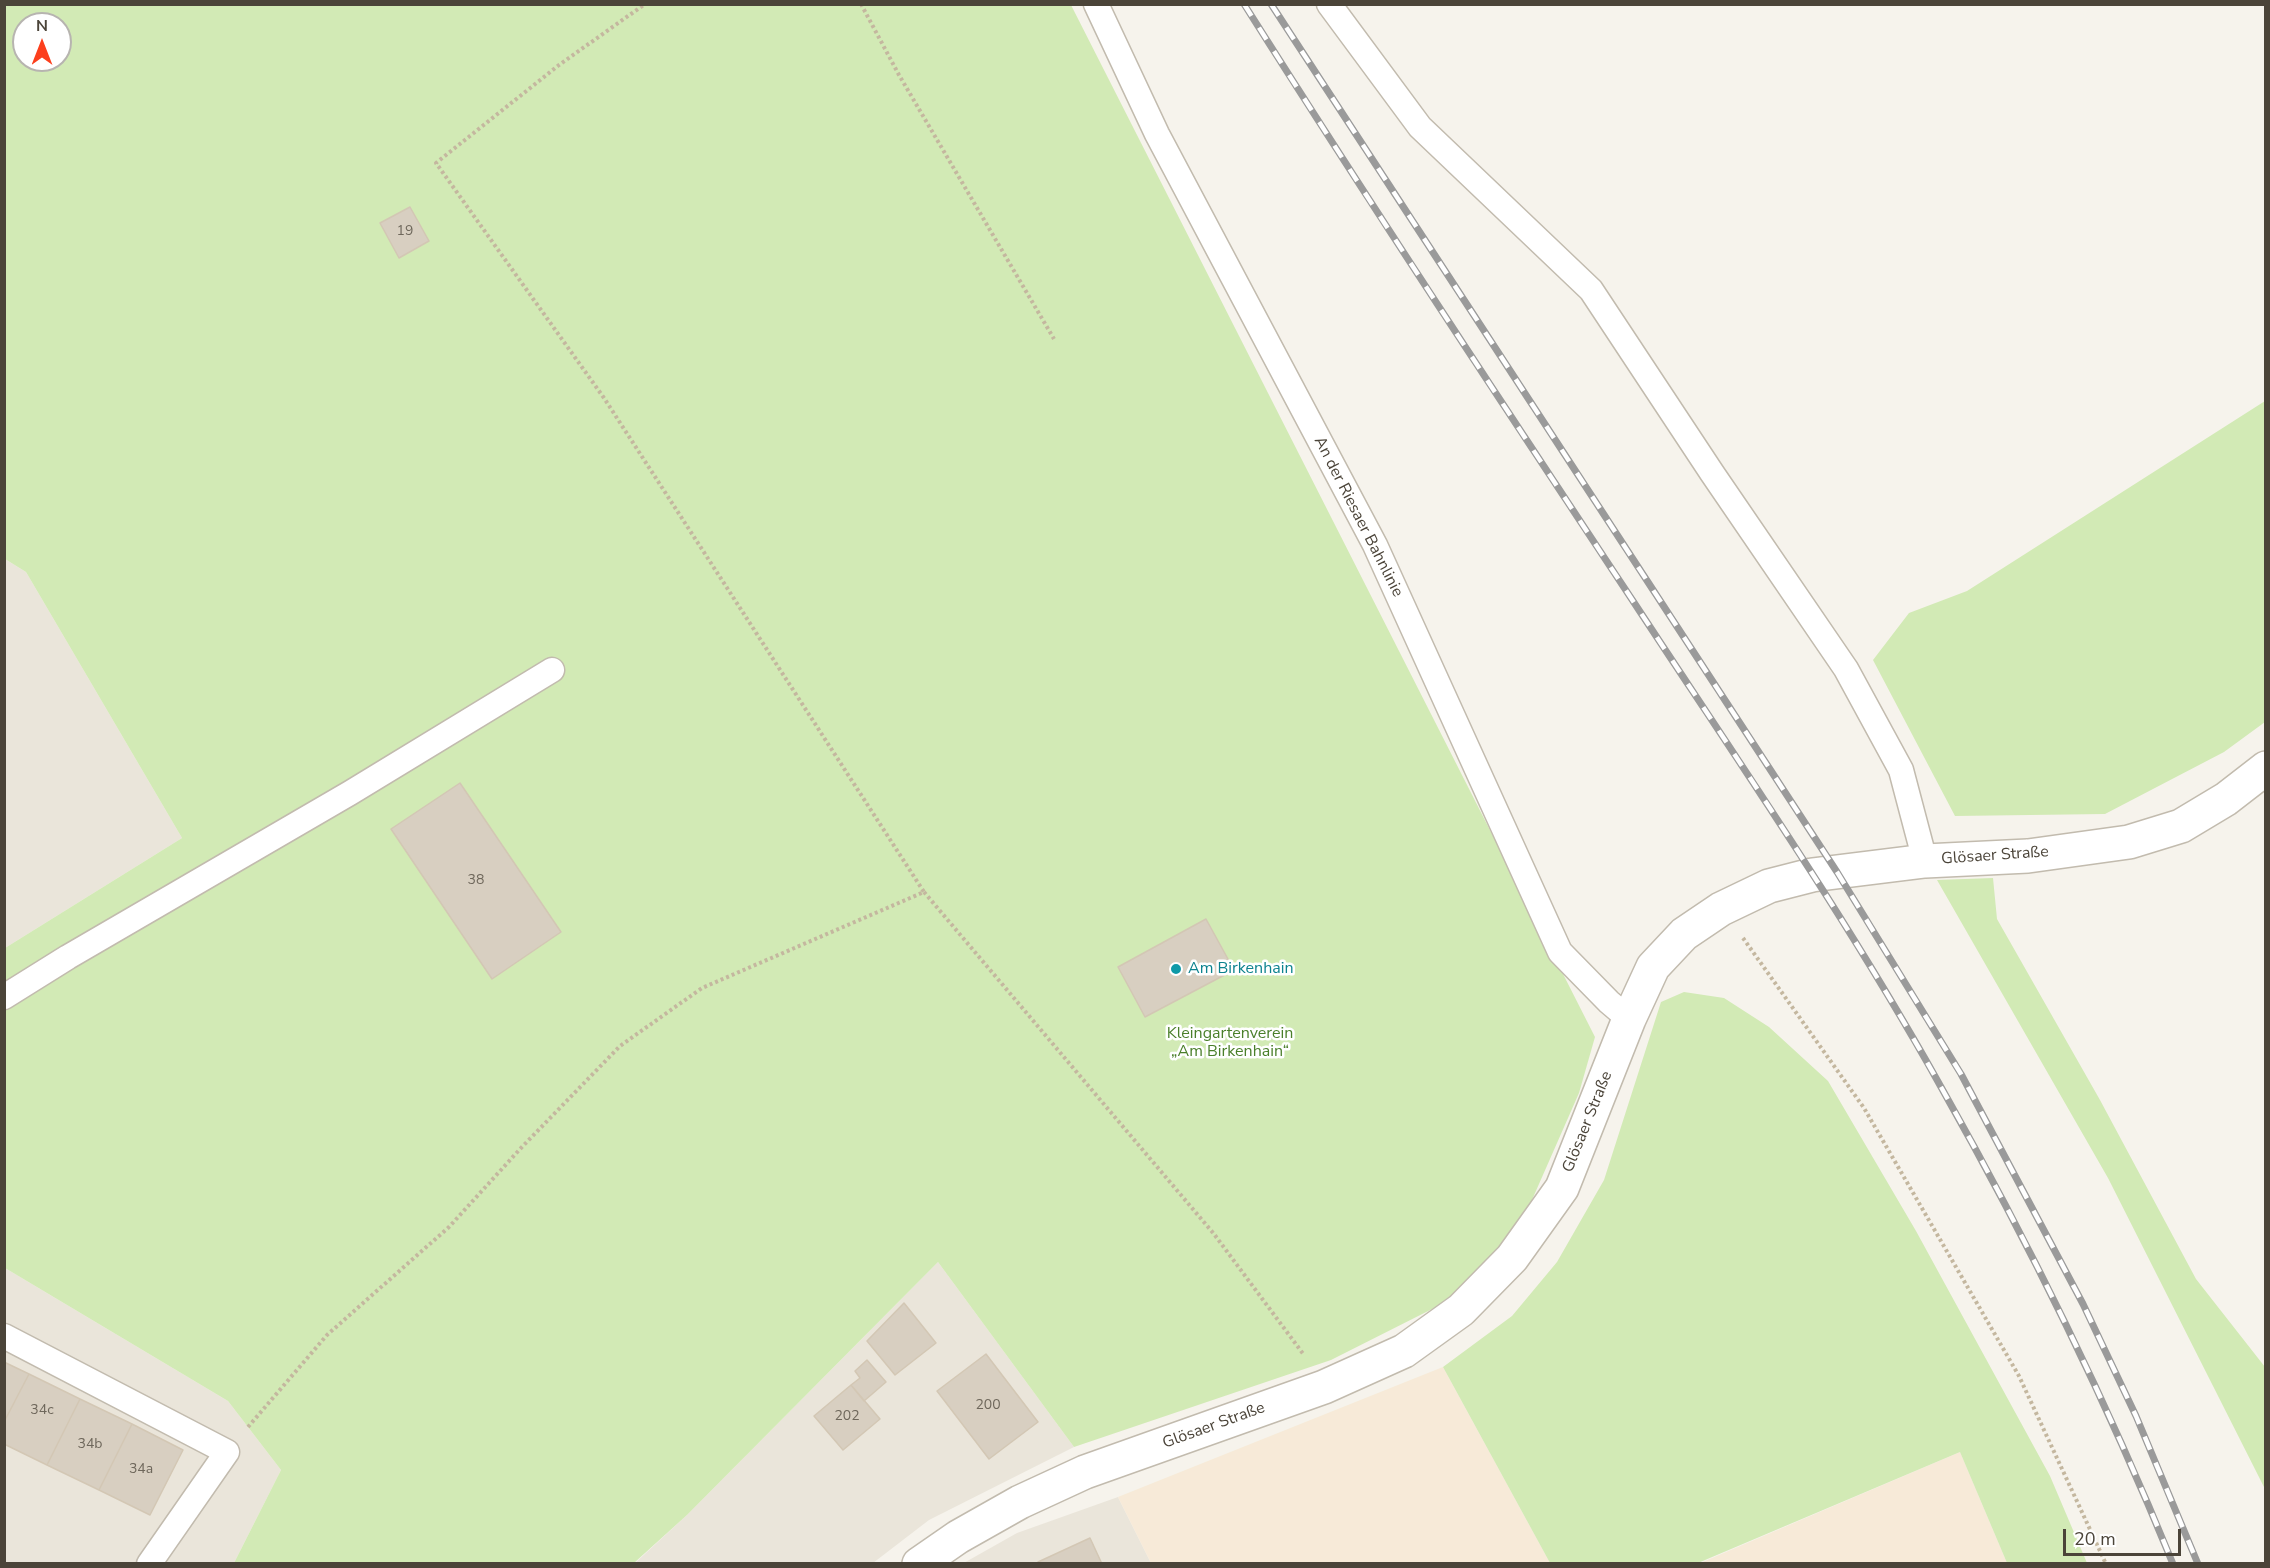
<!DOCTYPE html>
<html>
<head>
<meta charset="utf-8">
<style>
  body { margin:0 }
  #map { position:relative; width:2270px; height:1568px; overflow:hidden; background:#f6f3ec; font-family:"Nunito Sans",sans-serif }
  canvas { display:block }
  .frame { position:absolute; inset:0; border:6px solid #4b4439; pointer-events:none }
  .north { position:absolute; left:12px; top:12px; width:60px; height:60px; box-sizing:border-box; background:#fff; border:2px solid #b7b4b0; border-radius:50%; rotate:0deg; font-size:16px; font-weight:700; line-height:24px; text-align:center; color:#4b4439 }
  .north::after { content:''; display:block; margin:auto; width:21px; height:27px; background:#fc3f1d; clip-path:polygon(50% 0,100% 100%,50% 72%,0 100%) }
  .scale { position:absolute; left:2063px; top:1529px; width:118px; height:27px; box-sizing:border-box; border:3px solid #4b4439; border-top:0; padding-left:8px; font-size:18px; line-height:21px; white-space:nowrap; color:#4b4439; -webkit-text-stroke:4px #fff; paint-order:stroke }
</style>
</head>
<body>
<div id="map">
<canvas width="2270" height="1568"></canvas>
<div class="frame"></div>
<div class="north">N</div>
<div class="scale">20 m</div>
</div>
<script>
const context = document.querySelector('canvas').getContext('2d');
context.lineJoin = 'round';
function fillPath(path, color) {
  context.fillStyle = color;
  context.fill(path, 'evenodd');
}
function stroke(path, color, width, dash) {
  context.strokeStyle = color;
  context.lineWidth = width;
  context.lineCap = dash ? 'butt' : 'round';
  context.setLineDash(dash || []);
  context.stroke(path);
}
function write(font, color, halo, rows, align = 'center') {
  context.font = font + ' "Nunito Sans",sans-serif';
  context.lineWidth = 5;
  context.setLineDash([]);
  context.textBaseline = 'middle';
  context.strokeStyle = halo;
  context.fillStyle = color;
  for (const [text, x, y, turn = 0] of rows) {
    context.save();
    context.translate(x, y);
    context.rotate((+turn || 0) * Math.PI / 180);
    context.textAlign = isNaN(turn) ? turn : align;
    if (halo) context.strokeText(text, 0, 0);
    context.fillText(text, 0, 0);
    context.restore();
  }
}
fillPath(new Path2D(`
  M5,559L26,572L182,838L5,948Z
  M938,1262L1074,1447L929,1520L873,1563L634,1564L687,1515Z
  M5,1268L228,1401L281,1470L234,1563L5,1564Z
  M1118,1497L1151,1563L962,1564L1017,1533Z`), '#eae5da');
fillPath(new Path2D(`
  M1443,1367L1550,1563H1151L1118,1497Z
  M1960,1452L2007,1563L1698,1564Z`), '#f7ead8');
fillPath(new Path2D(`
  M4,5H1071L1595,1037L1579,1093L1517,1234L1450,1300L1331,1360L1074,1447L938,1262L687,1515L634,1563H234L281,1470L228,1401L5,1268V948L182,838L26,572L5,559ZM24,24H60V60H24Z
  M2265,401V722L2224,752L2105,814L1955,816L1873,660L1909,613L1967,591Z
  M1993,878L1997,919L2100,1100L2196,1279L2265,1367V1489L2108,1178L1937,880Z
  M1684,992L1724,998L1769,1027L1828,1081L1916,1231L2050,1476L2087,1563H2007L1960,1452L1698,1563H1550L1443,1367L1512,1316L1557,1262L1604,1180L1661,1002Z`), '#d2eab5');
const building = new Path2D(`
  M410,207L429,241L399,258L380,223Z
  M460,783L561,932L492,979L391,829Z
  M1206,919L1234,970L1145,1017L1118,967Z
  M904,1303L936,1343L895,1375L867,1341Z
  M986,1354L1038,1422L989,1459L937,1391Z
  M867,1360L886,1382L864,1401L851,1385L860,1378L855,1371Z
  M4,1362L29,1374L4,1422Z
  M29,1374L80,1399L47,1465L4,1444V1422Z
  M851,1385L880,1419L843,1450L814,1416Z
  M80,1399L132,1424L99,1490L47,1465Z
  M132,1424L183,1450L150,1515L99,1490Z
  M1090,1538L1102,1564H1039L1038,1562Z`);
fillPath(building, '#d8cfc1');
stroke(building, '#d3c7b4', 1.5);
const service = new Path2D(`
  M1096,4L1157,134L1375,545L1560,952L1609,1002L1629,1019
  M1329,4L1420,127L1591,290L1712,473L1846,669L1901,770L1925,861
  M4,997L68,957L350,793L552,670
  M4,1336L227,1452L149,1564`);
const minor = new Path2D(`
  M919,1564L958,1537L1020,1502L1085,1472L1324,1387L1404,1351L1461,1310L1512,1258L1562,1188L1629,1019L1653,967L1684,934L1721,909L1769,886L1812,875L1925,861L2028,856L2129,842L2181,826L2226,799L2266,768`);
stroke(service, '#c2bbae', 27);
stroke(minor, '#c2bbae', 36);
stroke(new Path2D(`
  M861,4L899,75L1054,339
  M924,892L1214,1234L1304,1355
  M1743,938L1864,1108L2019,1376L2106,1564
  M248,1427L327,1335L449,1227L521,1148L620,1046L702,988L924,892L604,398L436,163L559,65L645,4`), '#c4b79f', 4, [3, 3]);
stroke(service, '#fff', 24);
stroke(minor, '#fff', 33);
const rail = new Path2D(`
  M1244,4C1371,205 1502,403 1633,601C1738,761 1848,920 1941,1087C2028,1241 2106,1400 2173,1564
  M1271,4L1837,872L1961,1074L2083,1304L2136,1416L2198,1564`);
stroke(rail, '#9a9a9a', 7);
stroke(rail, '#fff', 4.5, [14]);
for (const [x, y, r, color] of [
  [1176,969,6,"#0f9aa8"]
]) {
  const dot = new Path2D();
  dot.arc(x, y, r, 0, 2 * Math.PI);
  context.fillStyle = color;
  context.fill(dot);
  stroke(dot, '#fff', 2);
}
write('14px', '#6e675b', null, [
  ["19",405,232],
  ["38",476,881],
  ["200",988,1406],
  ["34c",42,1411],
  ["202",847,1417],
  ["34b",90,1445],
  ["34a",141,1470]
]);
write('16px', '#4b4439', '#fff', [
  ["An der Riesaer Bahnlinie",1358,517,63],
  ["Glösaer Straße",1995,856,-4],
  ["Glösaer Straße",1588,1122,-68],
  ["Glösaer Straße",1214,1426,-20]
]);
write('16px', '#0d838f', '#fff', [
  ["Am Birkenhain",1188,969]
], 'left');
write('16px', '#4a7f2a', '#fff', [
  ["Kleingartenverein",1230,1034],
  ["„Am Birkenhain“",1230,1052]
]);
</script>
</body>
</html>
